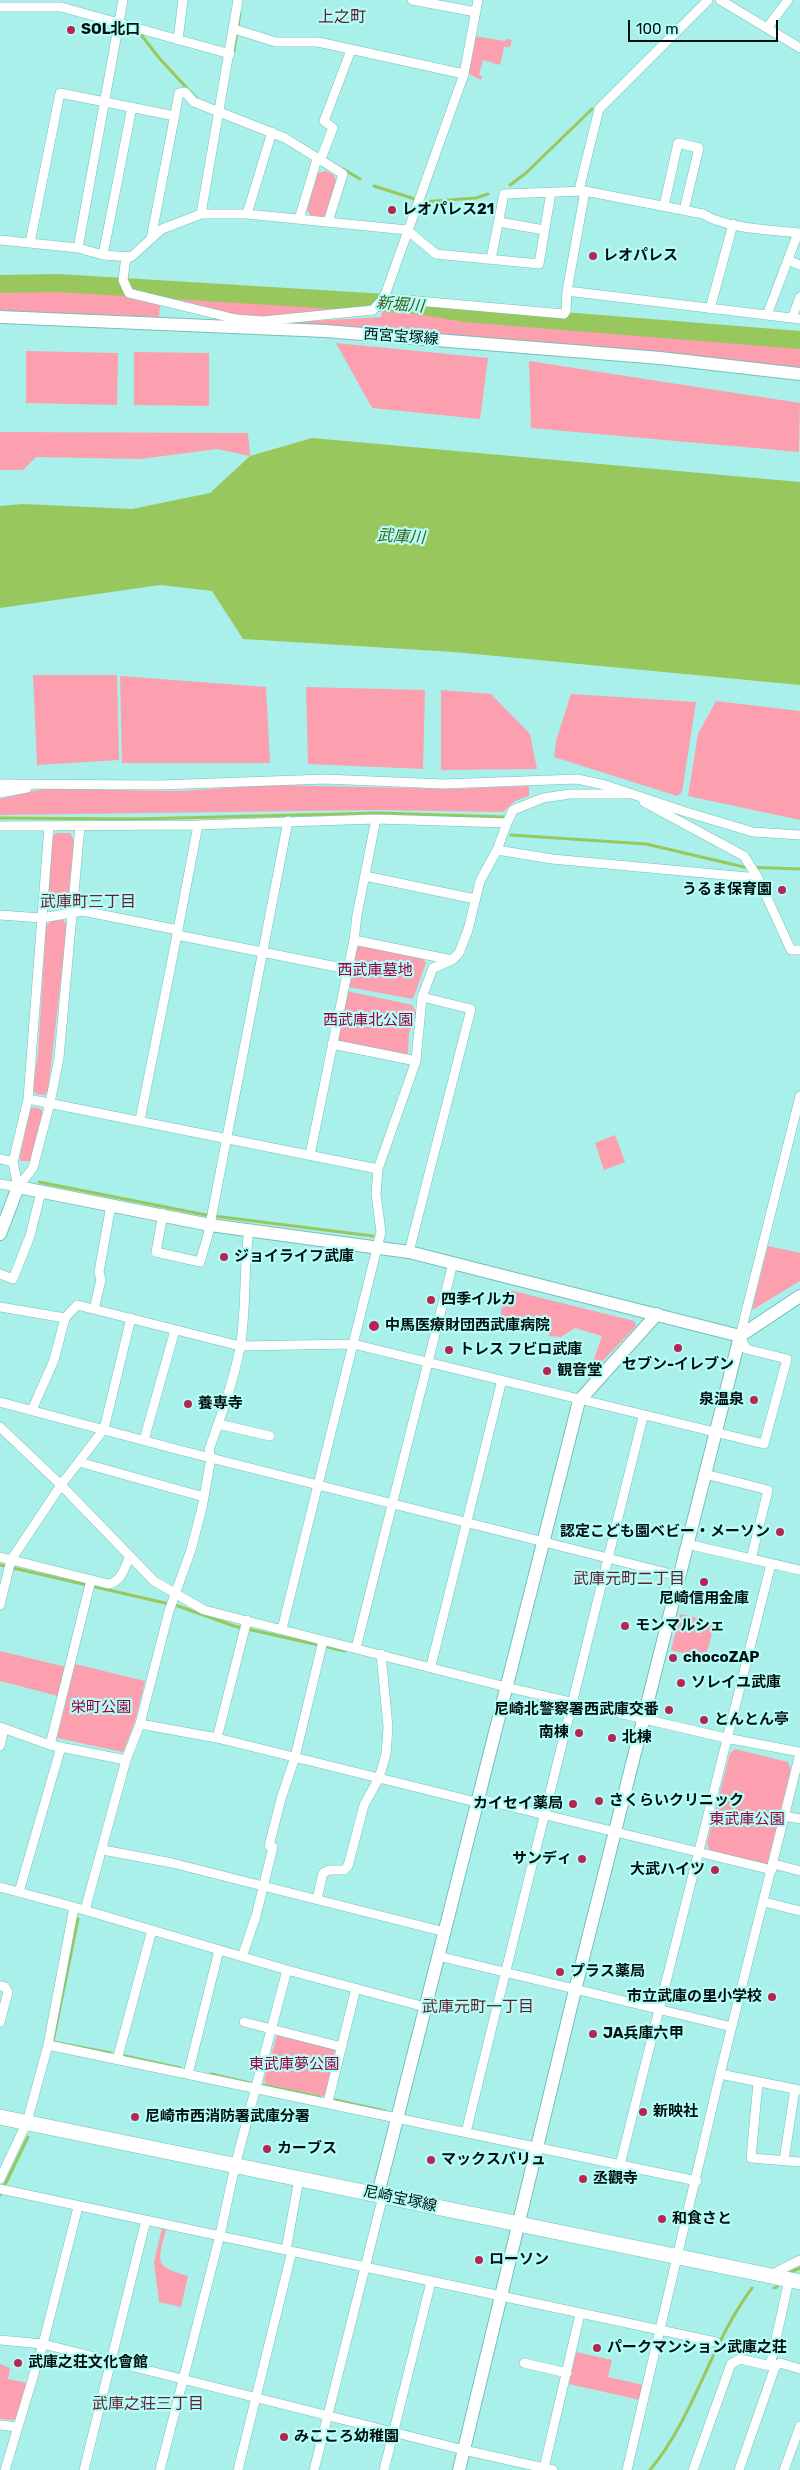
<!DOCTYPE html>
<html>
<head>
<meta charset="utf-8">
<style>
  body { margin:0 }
  #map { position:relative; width:800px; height:2470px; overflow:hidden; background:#a9f0ea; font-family:Rubik,sans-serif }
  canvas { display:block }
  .scale { position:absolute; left:628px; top:20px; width:150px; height:22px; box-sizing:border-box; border:2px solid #00100f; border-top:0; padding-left:6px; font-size:15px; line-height:18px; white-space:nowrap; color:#00100f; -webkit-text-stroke:4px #b6fdf7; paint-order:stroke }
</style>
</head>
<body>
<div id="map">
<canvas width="800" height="2470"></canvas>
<div class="scale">100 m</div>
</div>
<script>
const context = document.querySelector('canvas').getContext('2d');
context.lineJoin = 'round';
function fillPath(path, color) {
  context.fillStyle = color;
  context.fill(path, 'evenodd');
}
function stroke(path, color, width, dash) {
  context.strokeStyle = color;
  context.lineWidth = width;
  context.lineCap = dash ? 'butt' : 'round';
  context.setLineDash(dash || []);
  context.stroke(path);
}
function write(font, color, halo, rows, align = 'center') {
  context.font = font + ' Rubik,"Noto Sans JP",sans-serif';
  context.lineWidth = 4.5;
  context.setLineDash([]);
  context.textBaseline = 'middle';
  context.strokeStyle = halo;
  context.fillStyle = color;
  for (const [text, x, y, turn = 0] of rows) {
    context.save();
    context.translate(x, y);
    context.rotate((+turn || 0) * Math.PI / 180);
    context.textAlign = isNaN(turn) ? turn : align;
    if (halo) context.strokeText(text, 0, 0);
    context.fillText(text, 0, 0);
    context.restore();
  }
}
fillPath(new Path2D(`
  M474,36L505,41L506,39L512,40L510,47H504L500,65L483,60L479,75L482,76L481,80L467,73Z
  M326,171L334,175L336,182L327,214L322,217L311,216L307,210L318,173Z
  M0,286L121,291L127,298L160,305L159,317L0,311Z
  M168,296L246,301L371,305L370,309L261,319L241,318V315L235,314L234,317L168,300Z
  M383,309L800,347V369L276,323L381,317Z
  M336,343L488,358L480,419L372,408Z
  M26,351L118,353L117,405L26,403Z
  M134,352L209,353V406L134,405Z
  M529,361L800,403L799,452L531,428Z
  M0,432L248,433L250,456L217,449L140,459L36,457L23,470H0Z
  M33,675H117L119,760L37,765Z
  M120,676L266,687L270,763H122Z
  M306,687L425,690L423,769L308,764Z
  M441,690L491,694L530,734L537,769L441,770Z
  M571,694L696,702L682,792L677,796L554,757L556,741Z
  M716,701L800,711V820L688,796L698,734Z
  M274,785L452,789L529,786V796L515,801L503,812L375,810L0,815V799L42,789L178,791Z
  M56,833H70L74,840L68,902L63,906H53L48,902L52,837Z
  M63,920L67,925L48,1091L44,1095L36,1094L33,1090L38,1053L46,926L51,921Z
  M360,946L423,959L426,963L413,999L348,987L356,949Z
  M347,991L412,1005L417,1014L409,1032L408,1054L337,1041Z
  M34,1107L41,1109L43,1113L30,1161H20V1156L30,1109Z
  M615,1135L625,1162L604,1170L595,1143Z
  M768,1246L800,1253V1281L752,1310Z
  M505,1289L634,1321L636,1326L588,1376L602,1336L575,1328L561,1337L549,1336L550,1321L536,1315L528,1333L498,1329Z
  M680,1614L715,1622L705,1659L671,1650Z
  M0,1651L66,1667L58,1696L0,1681Z
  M75,1664L145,1681L135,1721L123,1752L57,1738Z
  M735,1749L788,1762L791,1771L770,1863L766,1864L709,1850L707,1843L730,1753Z
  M277,2035L333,2049L335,2052L326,2093L323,2096L267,2084L264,2080Z
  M162,2228L166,2229C158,2262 153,2266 188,2276L181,2307L159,2302L154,2262Z
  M576,2352L612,2360L608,2377L643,2385L640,2400L569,2384Z
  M0,2364L10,2368L8,2379L27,2383L16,2418L13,2420L0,2419Z`), '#fca0af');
fillPath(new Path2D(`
  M312,438L800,482V685L454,652L243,639L212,591L160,585L0,608V506L23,504L132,509L210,493L250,456Z`), '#98c85d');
stroke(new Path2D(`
  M126,30L142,36L160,59L197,99
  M234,51L240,13
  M343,169L360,179
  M510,185L526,173L592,109
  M374,186L415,199
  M421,202L476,198L488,194
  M0,818L136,819L379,813L504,817
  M511,835L646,844L744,867L800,869
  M39,1182L206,1215
  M214,1216L373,1236
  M0,1565L178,1606L234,1626L345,1651
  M53,2042L78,1919
  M53,2044V2042L111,2053
  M125,2056L180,2068
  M211,2074L250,2083
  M264,2085L320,2097
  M335,2100L385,2111
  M0,2195L28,2137
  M791,2272L800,2268
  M774,2288L777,2287
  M650,2470C695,2416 710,2344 752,2288`), '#98c85d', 3);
stroke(new Path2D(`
  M0,284L58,283L418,305L464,313L800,340`), '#98c85d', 18);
const street = new Path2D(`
  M412,0L476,12
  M720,0L800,48
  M0,7H61L230,54
  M767,28L788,0
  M234,29L276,42H318L464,74
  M178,40L183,0
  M320,161L333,128L324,121L351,50
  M579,190L599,109L708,0
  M585,191L567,291L800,319
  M664,206L678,143L699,148L684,210
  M201,214L238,0
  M247,214L272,132
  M299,219L317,159
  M499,222L544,230
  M151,239L179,93L185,92L194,102L285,138L343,174L328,222
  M0,240L78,248L103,255L131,257L162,229L201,214H247L407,230L436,254L539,264L551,192
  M30,243L60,93L175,116
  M78,248L123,0
  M103,255L132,107
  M126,257L123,280L129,293L236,319L263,321L373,310L384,298L464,74L478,0
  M491,259L504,194L585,191L703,214C727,229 772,230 800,233
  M788,260L800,265
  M384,298L564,314L566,311L567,291
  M710,309L733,224
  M767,315L798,233
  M792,318L800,297
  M0,784L160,785L325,779L443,784L577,779L605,785L686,812L753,832L800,835
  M0,793L27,788
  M644,802L744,856L758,878L791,950H800
  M507,823L513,810L543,798L570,794H626
  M198,825L177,935L347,969
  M0,826L198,825L376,819L507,823L497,850L480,881L468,930L459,953L452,960L433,968L422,997L416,1061L378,1169L376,1194L381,1232L282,1629
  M497,850L552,859L758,878
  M365,876L475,899
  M0,915L42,918L83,911L178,930
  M354,940L452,960
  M332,1044L416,1061
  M28,1099L378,1169
  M140,1120L177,935
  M310,1155L354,940L357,915L376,819
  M0,1159L13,1162
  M0,1184L18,1187
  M18,1187L33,1168L50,1103L59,1058L80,826
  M18,1187L13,1162L28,1099L49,826
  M163,1214L156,1252L200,1262L208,1235L288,821
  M409,1252L471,1009L422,997
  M0,1274L13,1279L30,1236L41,1192
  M0,1307L65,1318L77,1305L240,1346L353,1344L764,1444L787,1359L746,1349L740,1336L800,1096
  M94,1309L101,1280L99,1272L111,1205
  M0,1402L183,1451L679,1576
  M32,1410L54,1360L65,1318
  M218,1424L270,1436
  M0,1427L61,1485L154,1581L204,1610L506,1687L726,1738L800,1752
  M144,1440L175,1330
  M79,1462L204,1497
  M705,1474L768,1490L751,1559
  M687,1544L800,1570
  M0,1557L108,1584C122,1582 124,1568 130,1556
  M0,1605L11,1560L61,1485L104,1429L131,1318
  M356,1648L453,1263
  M431,1666L502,1380
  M140,1724L217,1738L247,1620
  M0,1727L50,1745L126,1760
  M217,1738L476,1802L484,1800L772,1870
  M50,1745L91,1580
  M0,1746L4,1729
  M785,1816L800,1819
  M103,1850L172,1863L445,1932
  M774,1864L800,1871
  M0,1887L74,1907L287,1970L425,2007
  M19,1892L61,1747
  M317,1899L323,1873L329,1870H344L348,1866L364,1805L379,1778L386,1754L388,1727L381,1654
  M764,1902L800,1911
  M85,1910L126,1760L140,1724L169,1611L191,1550L202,1508L211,1458L209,1450C221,1416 233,1383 240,1348C247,1308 243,1269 249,1230
  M438,1956L732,2027
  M242,1957L256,1916L273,1847L269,1846L281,1799L295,1757L323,1641
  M0,1986L5,1987L8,1992L0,2022
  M244,2022L342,2047
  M48,2045L697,2181
  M117,2060L152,1930
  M188,2074L219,1950
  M720,2074L800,2090
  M758,2082L751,2158L800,2162
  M328,2102L356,1988
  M466,2132L643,1417
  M784,2160L795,2089
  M620,2165L771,1564
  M0,2179L27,2122L48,2045L74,1907
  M0,2189L716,2342
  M286,2250L299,2179
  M775,2278L778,2271L800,2260
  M0,2340L43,2344L464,2450L553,2470
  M524,2363L567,2373
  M770,2366L789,2280
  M775,2367L780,2363L800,2369
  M0,2425L17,2427
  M544,2468L580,2314
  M5,2470L43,2344L78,2207
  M84,2470L146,2220
  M160,2470L220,2235L235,2166L287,1970
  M238,2470L292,2251
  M314,2470L383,2196
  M384,2470L431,2282
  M627,2470L720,2074L800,1753
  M693,2470L731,2364L740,2359L775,2367L739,2470
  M784,2470L800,2426`);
const secondary = new Path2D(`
  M0,317L325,331L660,358L800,374
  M0,1234L18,1187L210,1225L409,1252L740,1336
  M378,2194L579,1401L657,1314
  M459,2470L575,1990L740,1336L800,1296`);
const primary = new Path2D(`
  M0,2117L800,2282`);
stroke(street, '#78beb9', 10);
stroke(secondary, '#78beb9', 14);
stroke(primary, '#78beb9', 16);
stroke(street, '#fff', 9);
stroke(secondary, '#fff', 12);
stroke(primary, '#fff', 15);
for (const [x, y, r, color] of [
  [71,30,5,"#b62651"],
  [392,210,5,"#b62651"],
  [593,256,5,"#b62651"],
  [782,890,5,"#b62651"],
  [224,1257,5,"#b62651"],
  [431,1300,5,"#b62651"],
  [374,1326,6,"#b62651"],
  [678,1348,5,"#b62651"],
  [449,1350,5,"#b62651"],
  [547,1371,5,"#b62651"],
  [754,1400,5,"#b62651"],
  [188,1404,5,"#b62651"],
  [780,1532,5,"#b62651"],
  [704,1582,5,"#b62651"],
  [625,1626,5,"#b62651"],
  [673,1658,5,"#b62651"],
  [681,1683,5,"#b62651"],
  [669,1710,5,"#b62651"],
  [704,1720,5,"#b62651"],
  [579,1733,5,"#b62651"],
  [612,1738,5,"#b62651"],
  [599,1801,5,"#b62651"],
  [573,1804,5,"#b62651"],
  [582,1859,5,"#b62651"],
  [715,1870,5,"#b62651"],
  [560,1972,5,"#b62651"],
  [772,1997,5,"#b62651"],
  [593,2034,5,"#b62651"],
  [643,2112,5,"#b62651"],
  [135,2117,5,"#b62651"],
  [267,2149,5,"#b62651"],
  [431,2160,5,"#b62651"],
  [583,2179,5,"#b62651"],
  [662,2219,5,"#b62651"],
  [479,2260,5,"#b62651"],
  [597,2348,5,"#b62651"],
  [18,2363,5,"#b62651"],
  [284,2437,5,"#b62651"]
]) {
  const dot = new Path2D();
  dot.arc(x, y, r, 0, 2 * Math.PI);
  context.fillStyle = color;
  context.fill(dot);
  stroke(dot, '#b6fdf7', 2);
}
write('bold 15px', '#00100f', '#b6fdf7', [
  ["SOL北口",81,30],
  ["レオパレス21",402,210],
  ["レオパレス",603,256],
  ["うるま保育園",772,890,"right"],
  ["ジョイライフ武庫",234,1257],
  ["四季イルカ",441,1300],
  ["中馬医療財団西武庫病院",385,1326],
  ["トレス フビロ武庫",459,1350],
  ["セブン-イレブン",678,1365,"center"],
  ["観音堂",557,1371],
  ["泉温泉",744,1400,"right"],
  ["養専寺",198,1404],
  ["認定こども園ベビー・メーソン",770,1532,"right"],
  ["尼崎信用金庫",704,1599,"center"],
  ["モンマルシェ",635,1626],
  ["chocoZAP",683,1658],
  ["ソレイユ武庫",691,1683],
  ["尼崎北警察署西武庫交番",659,1710,"right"],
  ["とんとん亭",714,1720],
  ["南棟",569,1733,"right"],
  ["北棟",622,1738],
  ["さくらいクリニック",609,1801],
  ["カイセイ薬局",563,1804,"right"],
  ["サンディ",572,1859,"right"],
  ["大武ハイツ",705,1870,"right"],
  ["プラス薬局",570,1972],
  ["市立武庫の里小学校",762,1997,"right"],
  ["JA兵庫六甲",603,2034],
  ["新映社",653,2112],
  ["尼崎市西消防署武庫分署",145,2117],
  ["カーブス",277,2149],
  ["マックスバリュ",441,2160],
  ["丞觀寺",593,2179],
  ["和食さと",672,2219],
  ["ローソン",489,2260],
  ["パークマンション武庫之荘",607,2348],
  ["武庫之荘文化會館",28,2363],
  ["みこころ幼稚園",294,2437]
], 'left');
write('15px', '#00100f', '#b6fdf7', [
  ["西宮宝塚線",401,337,4],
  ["尼崎宝塚線",400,2199,12]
]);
write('15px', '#9b003d', '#b6fdf7', [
  ["西武庫墓地",375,971],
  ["西武庫北公園",368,1021],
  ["栄町公園",101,1708],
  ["東武庫公園",747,1820],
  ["東武庫夢公園",294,2065]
]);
write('16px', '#652030', '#b6fdf7', [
  ["上之町",342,17],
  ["武庫町三丁目",88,902],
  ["武庫元町二丁目",629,1579],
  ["武庫元町一丁目",478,2007],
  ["武庫之荘三丁目",148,2404]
]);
write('italic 16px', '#3e5c11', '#b6fdf7', [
  ["新堀川",400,305,5],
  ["武庫川",401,537,3]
]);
</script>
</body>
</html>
